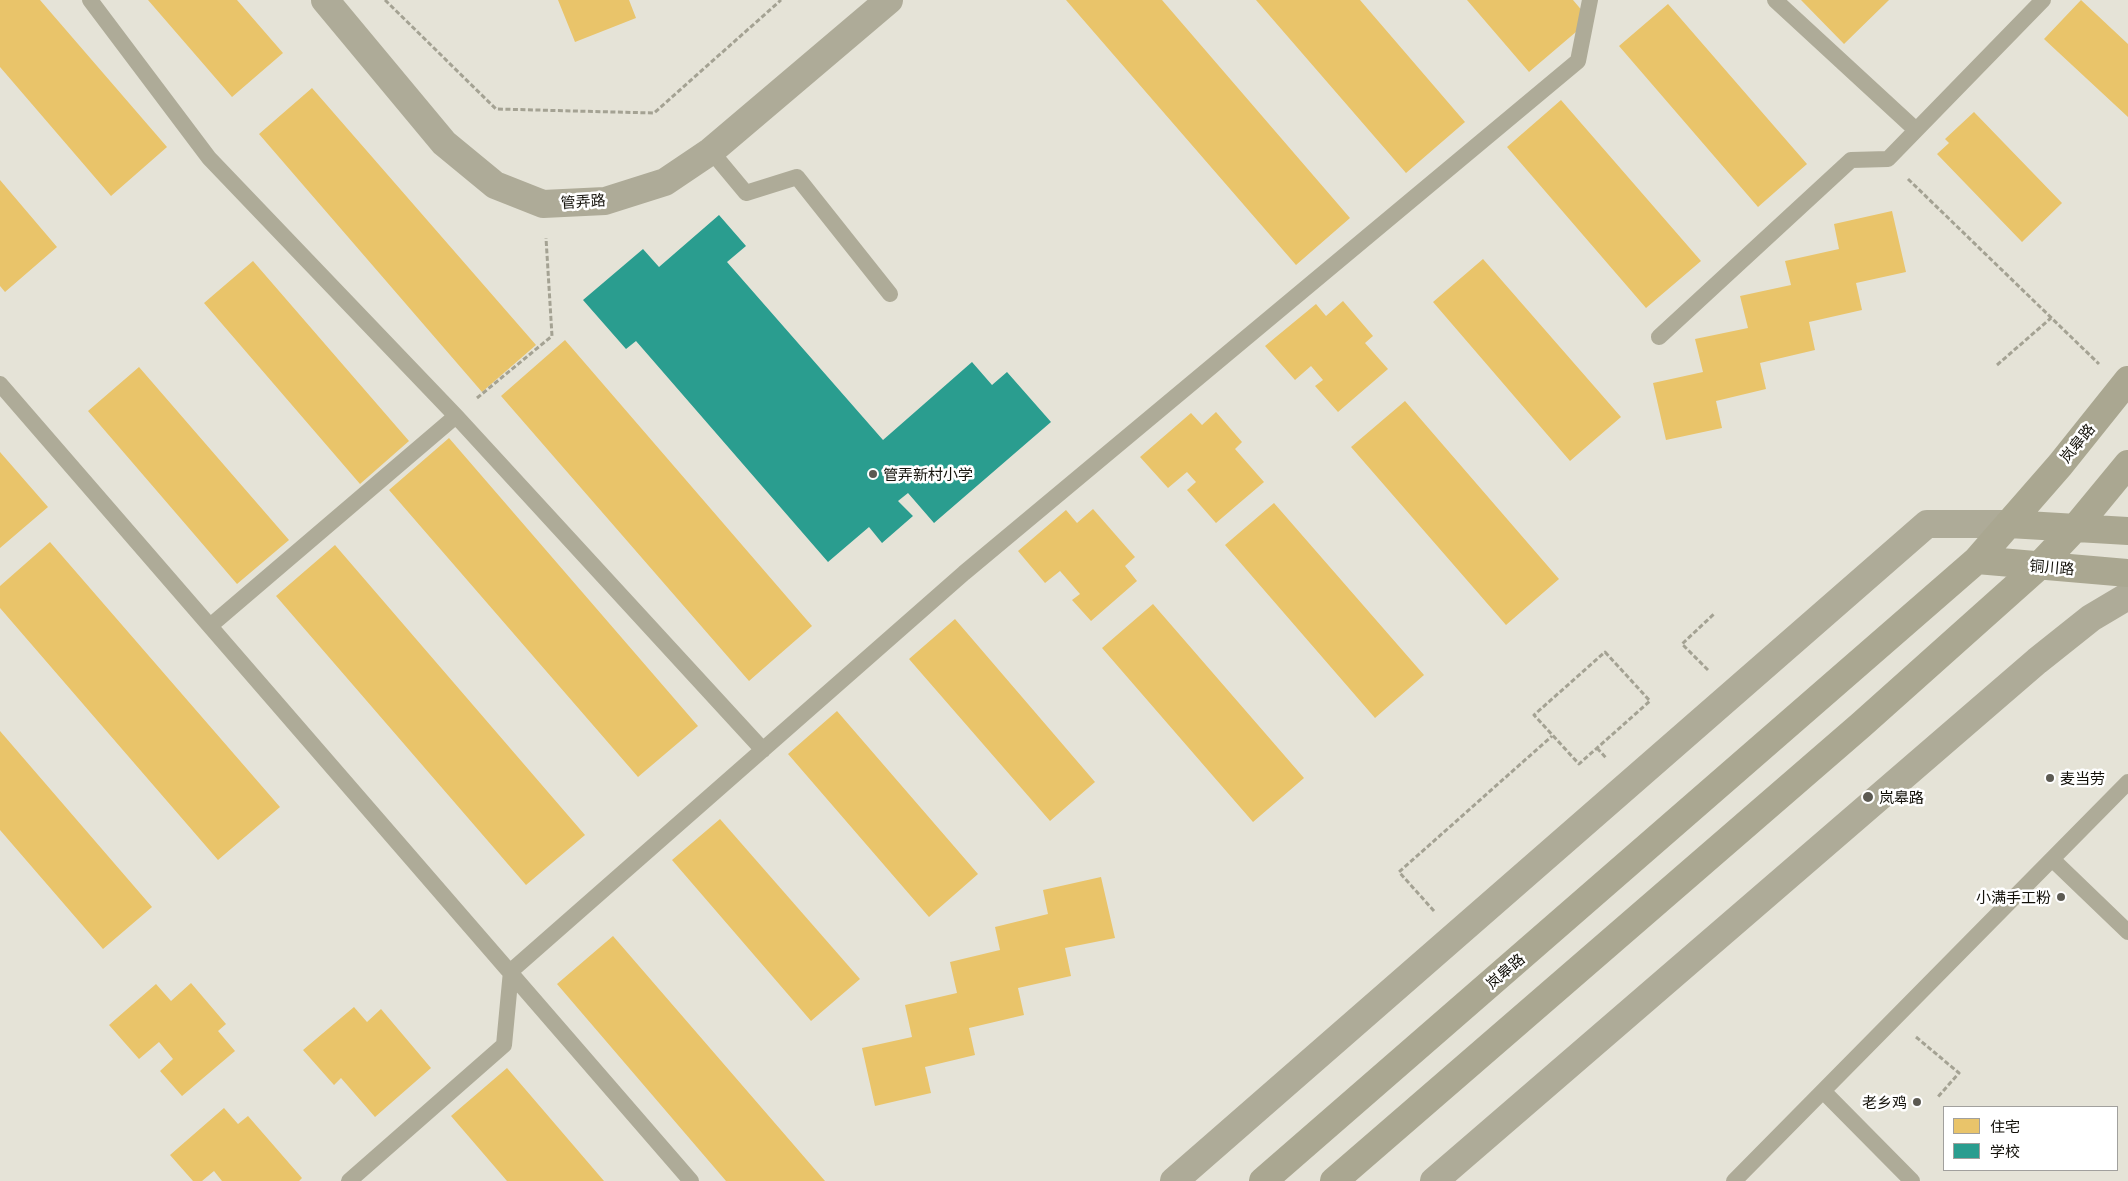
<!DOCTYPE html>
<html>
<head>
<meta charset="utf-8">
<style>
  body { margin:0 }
  #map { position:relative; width:2128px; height:1181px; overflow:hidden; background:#e5e3d7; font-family:Georgia,"Noto Sans SC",serif }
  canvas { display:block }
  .legend { position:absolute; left:1943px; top:1106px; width:175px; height:65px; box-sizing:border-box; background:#fff; border:1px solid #a1a09d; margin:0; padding:6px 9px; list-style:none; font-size:15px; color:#13110a }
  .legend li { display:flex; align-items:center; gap:10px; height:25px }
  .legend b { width:25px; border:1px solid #a1a09d }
</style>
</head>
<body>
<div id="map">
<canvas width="2128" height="1181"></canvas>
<ul class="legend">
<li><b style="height:14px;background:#e9c46a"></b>住宅</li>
<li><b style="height:14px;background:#2a9d8f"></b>学校</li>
</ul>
</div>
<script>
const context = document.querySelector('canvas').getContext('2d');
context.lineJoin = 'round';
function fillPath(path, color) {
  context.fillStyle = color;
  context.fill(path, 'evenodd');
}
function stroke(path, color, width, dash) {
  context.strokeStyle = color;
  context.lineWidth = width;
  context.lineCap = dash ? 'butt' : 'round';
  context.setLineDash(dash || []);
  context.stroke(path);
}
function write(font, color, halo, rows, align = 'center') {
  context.font = font + ' Georgia,"Noto Sans SC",serif';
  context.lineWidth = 5;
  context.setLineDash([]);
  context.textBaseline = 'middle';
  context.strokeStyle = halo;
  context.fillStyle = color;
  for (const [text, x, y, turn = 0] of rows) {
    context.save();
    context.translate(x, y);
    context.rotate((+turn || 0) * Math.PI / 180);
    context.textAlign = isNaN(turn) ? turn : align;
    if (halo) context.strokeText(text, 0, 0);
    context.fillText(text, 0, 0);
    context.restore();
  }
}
fillPath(new Path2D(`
  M0,0H40L167,147L111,196L0,67Z
  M148,0H237L283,53L232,97Z
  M558,0H629L636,18L575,42Z
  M1066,0H1162L1350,218L1296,265Z
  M1256,0H1360L1465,122L1406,173Z
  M1467,0H1573L1590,20L1529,72Z
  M1801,0H1889L1844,44Z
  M2081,0L2128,44V117L2044,39Z
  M1668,4L1807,164L1758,207L1619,46Z
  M312,88L536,345L482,392L259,134Z
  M1561,100L1701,261L1646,308L1507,147Z
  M1974,112L2062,203L2022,242L1937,154L1949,143L1945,139Z
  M0,180L57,247L5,292L0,286Z
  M1892,211L1906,272L1856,283L1862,310L1809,322L1815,350L1760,363L1766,389L1716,401L1722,428L1666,440L1653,383L1703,372L1695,339L1748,328L1740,296L1791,285L1785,261L1839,249L1834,224Z
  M1483,259L1621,417L1570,461L1433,302Z
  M253,261L409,441L360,484L204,303Z
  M1343,301L1373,336L1365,343L1388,369L1338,412L1315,386L1323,380L1311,366L1295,380L1265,346L1316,304L1326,316Z
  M565,340L812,626L749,681L501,396Z
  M139,367L289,540L237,584L88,411Z
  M1405,401L1559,579L1506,625L1351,447Z
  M1216,412L1242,442L1235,449L1264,482L1216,523L1187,490L1196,482L1187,472L1168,488L1140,457L1191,413L1202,425Z
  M449,438L698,726L638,777L389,490Z
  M0,452L48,507L0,548Z
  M1274,503L1424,675L1375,718L1225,545Z
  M1093,509L1135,557L1125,566L1137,581L1091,621L1072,600L1080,594L1060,571L1045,583L1018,551L1066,510L1077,523Z
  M50,542L280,807L218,860L0,608V586Z
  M335,545L585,835L526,885L276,596Z
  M1153,604L1304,778L1253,822L1102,648Z
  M955,619L1095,782L1050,821L909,659Z
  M837,711L978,874L929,917L788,754Z
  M0,731L152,907L103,949L0,830Z
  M720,819L860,979L811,1021L672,860Z
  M1101,877L1115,938L1065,948L1071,976L1018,988L1024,1015L969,1028L975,1055L925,1067L931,1093L875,1106L862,1048L912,1037L905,1005L957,993L950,962L1000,950L995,927L1048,914L1043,890Z
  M613,936L825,1181H726L557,984Z
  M191,983L226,1024L218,1031L235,1051L182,1096L160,1071L173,1059L159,1042L139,1059L109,1025L156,984L171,1001Z
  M354,1007L367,1022L381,1009L431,1068L375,1117L341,1078L334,1085L303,1050Z
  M507,1068L604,1181H507L451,1116Z
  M224,1108L238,1124L248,1116L302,1178L299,1181H222L214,1171L202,1181H193L170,1155Z`), '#e9c46a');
fillPath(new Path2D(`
  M719,215L746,246L727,262L883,440L972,362L992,385L1007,372L1051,422L934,523L908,493L898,501L913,516L882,543L869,527L828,562L636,341L626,349L583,300L643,249L659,267Z`), '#2a9d8f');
stroke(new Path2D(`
  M385,0L496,109L654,113L781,0
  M1908,179L2099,364
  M1997,365L2051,318
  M477,398L552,336L546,238
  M1605,652L1650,701L1579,764L1534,715Z
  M1708,670L1682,644L1715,613
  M1597,748L1607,759
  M1434,911L1399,872L1552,736
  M1916,1037L1959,1073L1937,1098`), '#a4a293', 3, [5, 2.5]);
stroke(new Path2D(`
  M90,0L209,158L456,416L763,750
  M1775,0L1916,130
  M711,151L746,193L797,177L890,294
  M1659,337L1851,160L1888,159L2043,0
  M0,384L691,1181
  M210,626L456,416
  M2052,859L2128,932
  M1823,1091L1912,1181
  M349,1181L504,1045L511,971L964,573L1578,61L1590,0
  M1734,1181L2128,782`), '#aeab98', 16);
stroke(new Path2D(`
  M325,0L444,143L495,185L543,204L605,201L665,182L711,151L889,0
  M1174,1181L1927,524H2009
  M1434,1181L2037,661L2091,618L2128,596`), '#aeab98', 28);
stroke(new Path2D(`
  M2009,524L2128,531
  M1977,560L2128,573
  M1263,1181L1977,560L2060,465L2128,380
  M1334,1181L1861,725L2039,566L2076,527L2128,464`), '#aaa791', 28);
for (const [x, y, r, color] of [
  [873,474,5,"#5c5a52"],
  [2050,778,5,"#5c5a52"],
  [1868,797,6,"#5c5a52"],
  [2061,897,5,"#5c5a52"],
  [1917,1102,5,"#5c5a52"]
]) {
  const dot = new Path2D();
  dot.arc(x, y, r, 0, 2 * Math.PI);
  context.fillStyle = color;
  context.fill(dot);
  stroke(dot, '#fff', 2);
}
write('15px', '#13110a', '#fff', [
  ["管弄路",583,201,-4],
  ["岚皋路",2077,443,-51],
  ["铜川路",2052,567,5],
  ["岚皋路",1505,971,-41]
]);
write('15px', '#13110a', '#fff', [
  ["管弄新村小学",883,474],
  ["麦当劳",2060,778],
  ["岚皋路",1879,797],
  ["小满手工粉",2051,897,"right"],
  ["老乡鸡",1907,1102,"right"]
], 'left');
</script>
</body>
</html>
